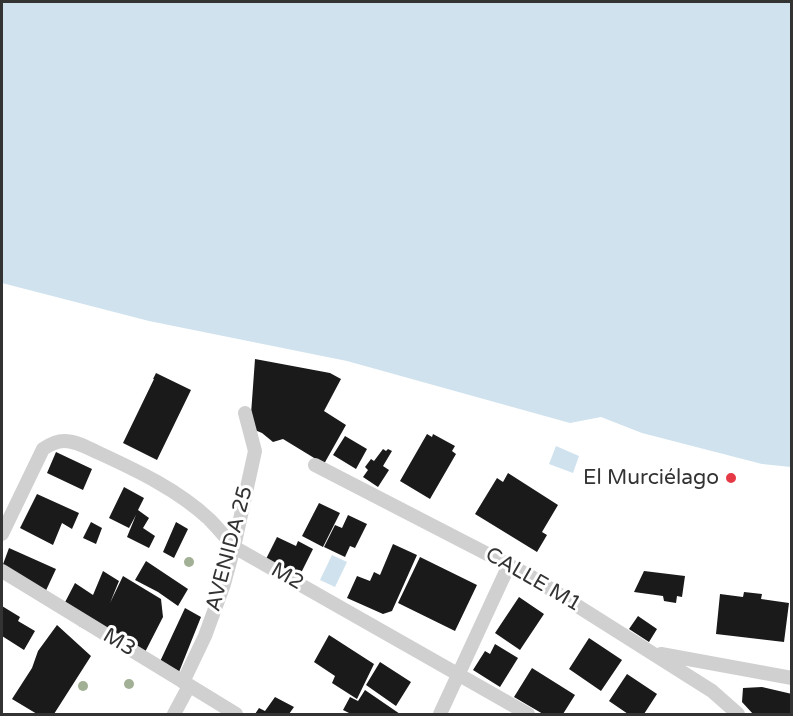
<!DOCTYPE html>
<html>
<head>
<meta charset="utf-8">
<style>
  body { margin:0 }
  #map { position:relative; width:793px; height:716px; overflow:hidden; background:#fff; font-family:"Varela Round",sans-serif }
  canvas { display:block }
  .frame { position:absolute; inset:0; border:3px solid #333; pointer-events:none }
</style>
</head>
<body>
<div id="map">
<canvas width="793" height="716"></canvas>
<div class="frame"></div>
</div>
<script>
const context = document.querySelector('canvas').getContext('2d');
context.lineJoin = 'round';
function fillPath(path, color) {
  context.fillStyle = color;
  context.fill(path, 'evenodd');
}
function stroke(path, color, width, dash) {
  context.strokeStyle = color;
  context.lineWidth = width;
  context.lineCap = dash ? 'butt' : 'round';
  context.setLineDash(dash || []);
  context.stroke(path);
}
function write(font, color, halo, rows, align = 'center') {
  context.font = font + ' "Varela Round",sans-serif';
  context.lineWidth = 6;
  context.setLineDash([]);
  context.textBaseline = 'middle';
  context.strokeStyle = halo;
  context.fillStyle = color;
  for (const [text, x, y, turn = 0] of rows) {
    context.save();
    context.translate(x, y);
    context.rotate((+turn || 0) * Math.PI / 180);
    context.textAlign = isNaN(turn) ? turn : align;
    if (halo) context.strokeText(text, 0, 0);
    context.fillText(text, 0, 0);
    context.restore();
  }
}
fillPath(new Path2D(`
  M2,2H791V467L762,464L642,433L601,417L570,423L347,361L149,321L2,283Z
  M556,446L579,456L573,473L549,464Z
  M332,555L347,562L335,587L320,580Z`), '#cfe2ee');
fillPath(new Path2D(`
  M255,359L330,373L341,379L324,411L346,425L324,464L283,439L273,442L262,433L250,428Z
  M156,373L191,390L157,460L123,443L154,379H153Z
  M427,434L432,437L433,434L455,446L452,451L456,454L430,499L400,481Z
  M345,436L367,449L356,469L333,455Z
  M383,449L386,451L388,449L392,451L383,466L389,470L378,487L363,477L368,470L365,467L371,459L374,461Z
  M56,452L92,469L83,490L47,473Z
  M508,473L558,505L542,532L547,535L537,552L475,514L497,478L503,482Z
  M124,487L144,498L138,510L149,518L143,528L155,536L149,548L127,537L136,515L129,528L109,518Z
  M37,494L79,513L72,529L62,523L53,545L20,528Z
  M319,503L340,513L323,547L302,536Z
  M348,515L367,524L355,548L350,546L345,557L324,547L335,525L342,528Z
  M91,522L102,528L96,544L83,538Z
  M176,522L188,529L174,558L163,552Z
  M277,537L296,546L298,541L313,549L299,577L265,561Z
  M393,544L417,555L392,611L383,614L347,598L357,576L370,581L374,572L380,575Z
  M9,548L56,569L42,599L2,567Z
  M420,557L477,585L455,631L398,603Z
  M146,561L188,589L178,606L158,592L135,580Z
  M103,571L119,581L110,603L123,576L161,599L163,617L142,658L79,626L82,619L62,608L75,583L93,595Z
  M644,571L685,576L682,597L677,596L676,603L664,601L663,596L634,592Z
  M744,592L762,594L761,599L789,603L784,642L716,634L720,594L743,597Z
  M519,597L544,614L520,650L495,633Z
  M2,606L20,617L18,621L35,631L24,650L2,636Z
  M185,608L201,617L175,682L157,668Z
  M638,616L657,629L649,642L629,629Z
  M57,625L91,656L54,714H37L12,699L32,668L38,651Z
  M329,635L374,664L357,699L332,683L335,676L314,662Z
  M589,638L622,660L601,691L569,669Z
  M495,644L518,658L500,687L473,670L485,651L490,654Z
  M380,662L411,682L396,706L366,685Z
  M532,668L575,695L563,714H543L514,697Z
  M627,674L657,694L644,714H628L609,701Z
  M762,687L792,694V714H753L742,702L743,688Z
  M365,690L400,714H351L343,710L350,697L358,701Z
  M275,697L294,707L289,714H255L259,708L265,711Z`), '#1a1a1a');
stroke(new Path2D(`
  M315,465L530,576L712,691L738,714
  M2,534L43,449C49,445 56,441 64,441C76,441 88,448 99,453C138,471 178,490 209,519C218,528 226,538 234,547L528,714
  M2,571L236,714
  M661,654L792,678
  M183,682L205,636L224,584L234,547L255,451L245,413
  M174,714L189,686
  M440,714L509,565`), '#d0d0d0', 14);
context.fillStyle = '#a2b095';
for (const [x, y] of [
  [189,562],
  [129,684],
  [83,686]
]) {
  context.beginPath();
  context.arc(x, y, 5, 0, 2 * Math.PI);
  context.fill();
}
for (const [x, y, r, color] of [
  [731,478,6,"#e63946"]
]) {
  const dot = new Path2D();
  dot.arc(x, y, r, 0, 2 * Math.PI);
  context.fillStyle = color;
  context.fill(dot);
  stroke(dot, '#fff', 2);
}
write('21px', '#333', '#fff', [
  ["El Murciélago",719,478]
], 'right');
write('21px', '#333', '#fff', [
  ["AVENIDA 25",230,549,-75],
  ["M2",287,577,30],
  ["CALLE M1",533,580,30],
  ["M3",119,643,31]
]);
</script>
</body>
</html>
